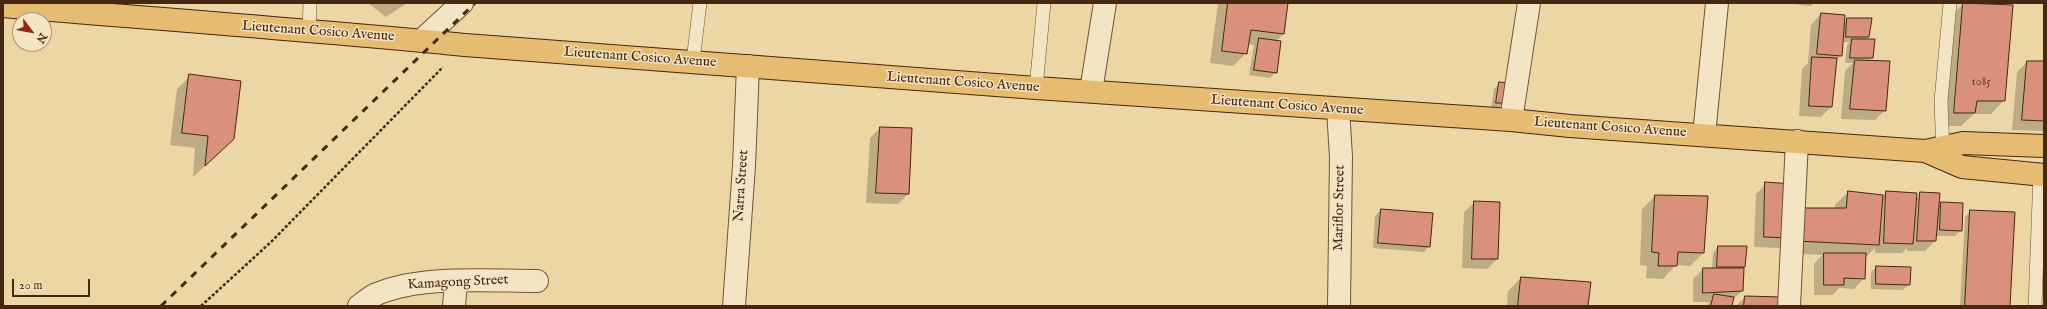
<!DOCTYPE html>
<html>
<head>
<meta charset="utf-8">
<style>
  body { margin:0 }
  #map { position:relative; width:2047px; height:309px; overflow:hidden; background:#ecd6a4; font-family:"IM FELL English",serif }
  canvas { display:block }
  .frame { position:absolute; inset:0; border:4px solid #462712; pointer-events:none }
  .north { position:absolute; left:12px; top:12px; width:40px; height:40px; box-sizing:border-box; background:#f3e4c4; border:1px solid #ae987d; border-radius:50%; rotate:122deg; font-size:11px; font-weight:700; line-height:16px; text-align:center; color:#462712 }
  .north::after { content:''; display:block; margin:auto; width:14px; height:18px; background:#8f2418; clip-path:polygon(50% 0,100% 100%,50% 72%,0 100%) }
  .scale { position:absolute; left:12px; top:279px; width:78px; height:18px; box-sizing:border-box; border:2px solid #462712; border-top:0; padding-left:5px; font-size:12px; line-height:14px; white-space:nowrap; color:#462712; -webkit-text-stroke:3px #f3e4c4; paint-order:stroke }
</style>
</head>
<body>
<div id="map">
<canvas width="2047" height="309"></canvas>
<div class="frame"></div>
<div class="north">N</div>
<div class="scale">20 m</div>
</div>
<script>
const context = document.querySelector('canvas').getContext('2d');
context.lineJoin = 'round';
function fillPath(path, color) {
  context.fillStyle = color;
  context.fill(path, 'evenodd');
}
function stroke(path, color, width, dash) {
  context.strokeStyle = color;
  context.lineWidth = width;
  context.lineCap = dash ? 'butt' : 'round';
  context.setLineDash(dash || []);
  context.stroke(path);
}
function write(font, color, halo, rows, align = 'center') {
  context.font = font + ' "IM FELL English",serif';
  context.lineWidth = 3;
  context.setLineDash([]);
  context.textBaseline = 'middle';
  context.strokeStyle = halo;
  context.fillStyle = color;
  for (const [text, x, y, turn = 0] of rows) {
    context.save();
    context.translate(x, y);
    context.rotate((+turn || 0) * Math.PI / 180);
    context.textAlign = isNaN(turn) ? turn : align;
    if (halo) context.strokeText(text, 0, 0);
    context.fillText(text, 0, 0);
    context.restore();
  }
}
fillPath(new Path2D(`
  M368,3H407L386,17Z
  M1218,3H1287L1283,34L1275,42L1276,72L1270,78L1249,75L1254,45L1248,44L1246,53L1233,66L1210,63Z
  M1784,3H1813L1811,6Z
  M1963,4L2004,100L1991,114H1974L1961,126H1941L1950,17Z
  M1821,14L1843,23L1848,19L1868,37L1865,40L1872,57L1868,62L1885,110L1875,120L1841,119L1845,71L1853,63H1845L1847,45L1850,42H1842L1841,55L1836,61L1831,107L1821,117L1799,116L1802,69L1808,63L1811,25Z
  M2027,62H2044V131L2012,130L2017,72Z
  M190,76L220,152L193,177L195,148L170,145L177,89Z
  M1500,84L1512,103L1501,109L1502,105L1498,108H1491L1494,89Z
  M880,128L911,129L908,194L898,204L866,203L870,138Z
  M1766,184L1790,219L1835,209V205L1848,192L1883,196L1886,192L1916,199L1921,193L1938,207L1942,203L1961,230L1955,236H1936L1935,241L1925,251H1907V248L1902,253H1875V248L1865,258L1864,278L1854,289L1839,288L1833,295H1814V264L1822,255L1784,253L1785,241L1779,248L1754,247L1756,194Z
  M1655,196L1703,253L1690,266L1676,265L1663,279L1646,278L1647,266L1640,265L1642,209Z
  M1475,202L1497,259L1487,269L1462,268L1464,212Z
  M1381,210L1429,246L1424,252L1373,248L1375,216Z
  M1971,211L2009,306H1960L1965,217Z
  M1718,247L1744,267L1743,268L1742,291L1732,300L1731,306H1708L1709,302H1693V279L1703,269H1712L1713,253Z
  M1877,267L1909,284L1903,290L1871,289V272Z
  M1521,278L1587,306H1507L1508,291Z
  M1745,297L1780,306H1736Z`), '#0003');
const building = new Path2D(`
  M1228,3H1288L1284,34L1251,30L1247,54L1222,51Z
  M1963,3L2013,5L2005,101H1977L1975,113H1954Z
  M1821,13L1845,15L1842,56L1817,54Z
  M1847,18H1872L1869,37H1846Z
  M1259,38L1281,41L1277,73L1254,70Z
  M1852,39H1875L1873,58H1850Z
  M1812,57L1837,58L1832,107L1809,106Z
  M1855,60L1890,61L1886,111L1850,109Z
  M2027,61H2044V121L2022,120Z
  M189,74L241,81L234,139L205,166L208,136L182,133Z
  M1499,82L1509,83L1505,103H1496Z
  M880,127L912,128L909,194L876,193Z
  M1765,182L1793,184L1790,238L1764,237Z
  M1848,191L1883,195L1879,245L1796,241L1800,208H1846Z
  M1886,191L1917,193L1913,244L1884,243Z
  M1920,192L1940,193L1936,241H1917Z
  M1655,195L1708,196L1704,253L1678,252L1677,266H1658L1659,253L1652,252Z
  M1474,201L1500,202L1498,259H1472Z
  M1941,202L1963,203L1962,231L1940,230Z
  M1381,209L1433,213L1430,247L1378,243Z
  M1970,210L2015,212L2010,306H1965Z
  M1718,246H1747L1745,267H1717Z
  M1824,253H1866L1865,279L1844,278V285H1824Z
  M1876,266L1911,267L1910,285L1876,284Z
  M1703,268H1744L1743,291L1703,293Z
  M1521,277L1591,282L1588,306H1518Z
  M1714,294L1734,297L1732,306H1711Z
  M1745,296L1781,297V306H1744Z`);
fillPath(building, '#d9917c');
stroke(building, '#462712', 1);
const service = new Path2D(`
  M309,32L310,3
  M693,61L700,3
  M1036,88L1044,3
  M1943,153L1941,101L1950,3
  M2035,306L2040,174`);
const minor = new Path2D(`
  M422,40L462,3
  M1091,91L1105,3
  M1338,109L1341,157L1339,306
  M1511,120L1529,3
  M1704,135L1717,3
  M359,306C365,302 371,296 377,294C421,275 489,281 537,281
  M454,306L456,281
  M734,306L744,166L748,66
  M1789,306L1797,141`);
const primary = new Path2D(`
  M3,6C157,19 311,30 465,45L1036,88L1511,120L1570,126L1925,151L1963,143L2044,146
  M1925,151L1962,167L2044,175`);
stroke(service, '#705336', 14);
stroke(minor, '#705336', 24);
stroke(primary, '#462712', 24);
stroke(new Path2D(`
  M201,306L271,242L443,67`), '#462712', 2.5, [3, 2]);
stroke(service, '#f3e4c4', 13);
stroke(minor, '#f3e4c4', 22);
stroke(primary, '#e6bb72', 22);
stroke(new Path2D(`
  M161,306L475,3`), '#462712', 3, [7, 7]);
write('12px', '#6b422c', null, [
  ["1085",1981,83]
]);
write('14px', '#462712', '#f3e4c4', [
  ["Lieutenant Cosico Avenue",318,32,4],
  ["Lieutenant Cosico Avenue",640,58,4],
  ["Lieutenant Cosico Avenue",963,83,4],
  ["Lieutenant Cosico Avenue",1287,106,4],
  ["Lieutenant Cosico Avenue",1610,128,4],
  ["Narra Street",742,186,-86],
  ["Mariflor Street",1340,208,-89],
  ["Kamagong Street",458,283,-3]
]);
</script>
</body>
</html>
